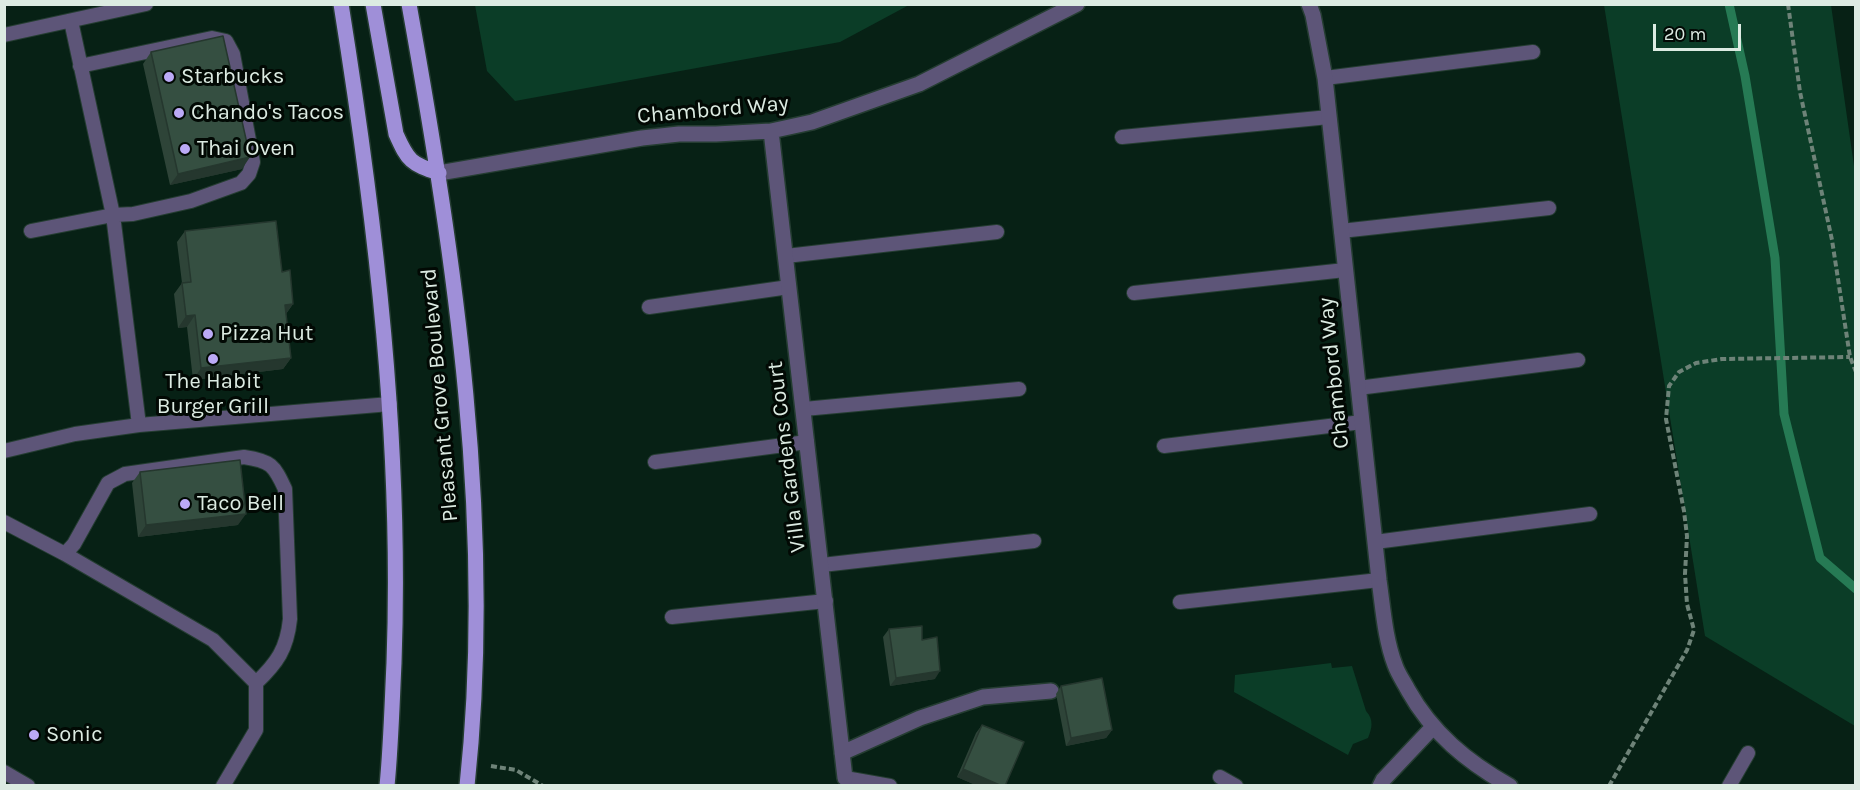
<!DOCTYPE html>
<html>
<head>
<meta charset="utf-8">
<style>
  body { margin:0 }
  #map { position:relative; width:1860px; height:790px; overflow:hidden; background:#072115; font-family:Karla,sans-serif }
  canvas { display:block }
  .frame { position:absolute; inset:0; border:6px solid #dcebe2; pointer-events:none }
  .scale { position:absolute; left:1653px; top:24px; width:88px; height:27px; box-sizing:border-box; border:3px solid #dcebe2; border-top:0; padding-left:8px; font-size:18px; line-height:21px; white-space:nowrap; color:#dcebe2; -webkit-text-stroke:4px #020904; paint-order:stroke }
</style>
</head>
<body>
<div id="map">
<canvas width="1860" height="790"></canvas>
<div class="frame"></div>
<div class="scale">20 m</div>
</div>
<script>
const context = document.querySelector('canvas').getContext('2d');
context.lineJoin = 'round';
function fillPath(path, color) {
  context.fillStyle = color;
  context.fill(path, 'evenodd');
}
function stroke(path, color, width, dash) {
  context.strokeStyle = color;
  context.lineWidth = width;
  context.lineCap = dash ? 'butt' : 'round';
  context.setLineDash(dash || []);
  context.stroke(path);
}
function write(font, color, halo, rows, align = 'center') {
  context.font = font + ' Karla,sans-serif';
  context.lineWidth = 6;
  context.setLineDash([]);
  context.textBaseline = 'middle';
  context.strokeStyle = halo;
  context.fillStyle = color;
  for (const [text, x, y, turn = 0] of rows) {
    context.save();
    context.translate(x, y);
    context.rotate((+turn || 0) * Math.PI / 180);
    context.textAlign = isNaN(turn) ? turn : align;
    if (halo) context.strokeText(text, 0, 0);
    context.fillText(text, 0, 0);
    context.restore();
  }
}
fillPath(new Path2D(`
  M475,5V4L909,5L840,42L515,101L487,71Z
  M1604,5H1831L1856,180L1855,726L1705,636Z
  M1331,663L1332,668L1352,666L1366,711C1374,720 1372,728 1368,738L1353,744L1348,755L1234,692L1235,675Z`), '#0b3d27');
stroke(new Path2D(`
  M1729,4L1745,76L1775,258L1784,414L1820,558L1856,589`), '#267a54', 9);
const service = new Path2D(`
  M71,21L113,215L139,425
  M4,35L146,4
  M1325,78L1533,52
  M1122,137L1329,117
  M31,231L113,215L133,214L191,201L241,183L249,174L253,162L233,54L226,41L212,38L80,66
  M1341,231L1549,208
  M786,256L997,232
  M1134,293L1345,270
  M649,307L789,287
  M1358,388L1578,360
  M804,409L1019,389
  M1164,446L1362,422
  M4,451L75,434L139,425L390,404
  M655,462L807,442
  M4,522L65,554L213,640L256,683V730L223,786
  M1375,542L1590,514
  M65,554L74,544L108,483L125,474L244,457C271,461 274,465 285,489L290,619C287,649 277,663 256,683
  M822,565L1034,541
  M1180,602L1379,580
  M672,617L826,601
  M4,772L28,786
  M1220,777L1236,786
  M845,778L890,786
  M1729,786L1748,753`);
const minor = new Path2D(`
  M1309,4L1313,15L1325,78L1379,580C1383,608 1385,639 1395,665C1398,674 1404,682 1408,690C1432,733 1467,762 1510,786
  M771,131L845,778
  M439,173L642,138L679,134H716L771,131L812,122L919,84L1077,4
  M842,753L920,718L983,697L1051,691
  M1380,786L1383,780L1433,727`);
const primary = new Path2D(`
  M341,4C376,223 402,442 394,663C392,704 391,745 387,786
  M373,4L396,134C408,161 411,164 439,173
  M409,4C455,261 495,525 467,786`);
stroke(service, '#253d32', 16);
stroke(minor, '#253d32', 18);
stroke(primary, '#253d32', 18);
stroke(new Path2D(`
  M1788,4L1800,92L1832,240L1850,357L1856,372
  M491,766L516,770L543,786
  M1609,786L1687,650L1694,630L1687,604L1685,574L1687,536L1684,511L1666,419L1669,386L1679,372L1696,363L1722,359L1850,357`), '#6e8378', 4, [6, 3]);
stroke(service, '#5d5578', 14);
stroke(minor, '#5d5578', 15);
stroke(primary, '#9f8fd8', 15);
fillPath(new Path2D(`
  M151,52L242,169L170,185L143,64Z
  M185,231L282,272L293,304L286,314L291,358L283,369L193,380L187,327L178,328L174,294L182,283L177,242Z
  M140,472L238,525L138,537L132,483Z
  M889,629L922,640L935,679L890,686L883,637Z
  M1061,686L1112,730L1106,738L1066,746L1056,694Z
  M982,725L1005,786H978L957,777L976,733Z`), '#2e4438');
fillPath(new Path2D(`
  M250,157L242,169L170,185L178,174Z
  M293,304L285,315V305Z
  M195,315L187,327L178,328L186,316Z
  M291,358L283,369L193,380L201,368Z
  M246,514L238,525L138,537L146,525Z
  M940,671L935,679L890,686L896,678Z
  M1112,730L1106,738L1066,746L1071,738Z
  M963,769L1002,786H978L957,777Z`), '#25372e');
const building = new Path2D(`
  M223,36L250,157L178,174L151,52Z
  M276,221L282,272L290,270L293,304L285,305L291,358L201,368L195,315L186,316L182,283L191,282L185,231Z
  M240,460L246,514L146,525L140,472Z
  M922,626V640L937,637L940,671L896,678L889,629Z
  M1102,678L1112,730L1071,738L1061,686Z
  M982,725L1024,742L1005,786H1002L963,769Z`);
fillPath(building, '#354f41');
stroke(building, '#25372e', 1.5);
for (const [x, y, r, color] of [
  [169,77,6,"#bbaaf6"],
  [179,113,6,"#bbaaf6"],
  [185,149,6,"#bbaaf6"],
  [208,334,6,"#bbaaf6"],
  [213,359,6,"#bbaaf6"],
  [185,504,6,"#bbaaf6"],
  [34,735,6,"#bbaaf6"]
]) {
  const dot = new Path2D();
  dot.arc(x, y, r, 0, 2 * Math.PI);
  context.fillStyle = color;
  context.fill(dot);
  stroke(dot, '#020904', 2);
}
write('22px', '#dcebe2', '#020904', [
  ["Starbucks",181,77],
  ["Chando's Tacos",191,113],
  ["Thai Oven",197,149],
  ["Pizza Hut",220,334],
  ["The Habit",213,382,"center"],
  ["Burger Grill",213,407,"center"],
  ["Taco Bell",197,504],
  ["Sonic",46,735]
], 'left');
write('22px', '#dcebe2', '#020904', [
  ["Chambord Way",713,110,-5],
  ["Chambord Way",1334,373,-96],
  ["Pleasant Grove Boulevard",440,395,-95],
  ["Villa Gardens Court",787,457,-97]
]);
</script>
</body>
</html>
